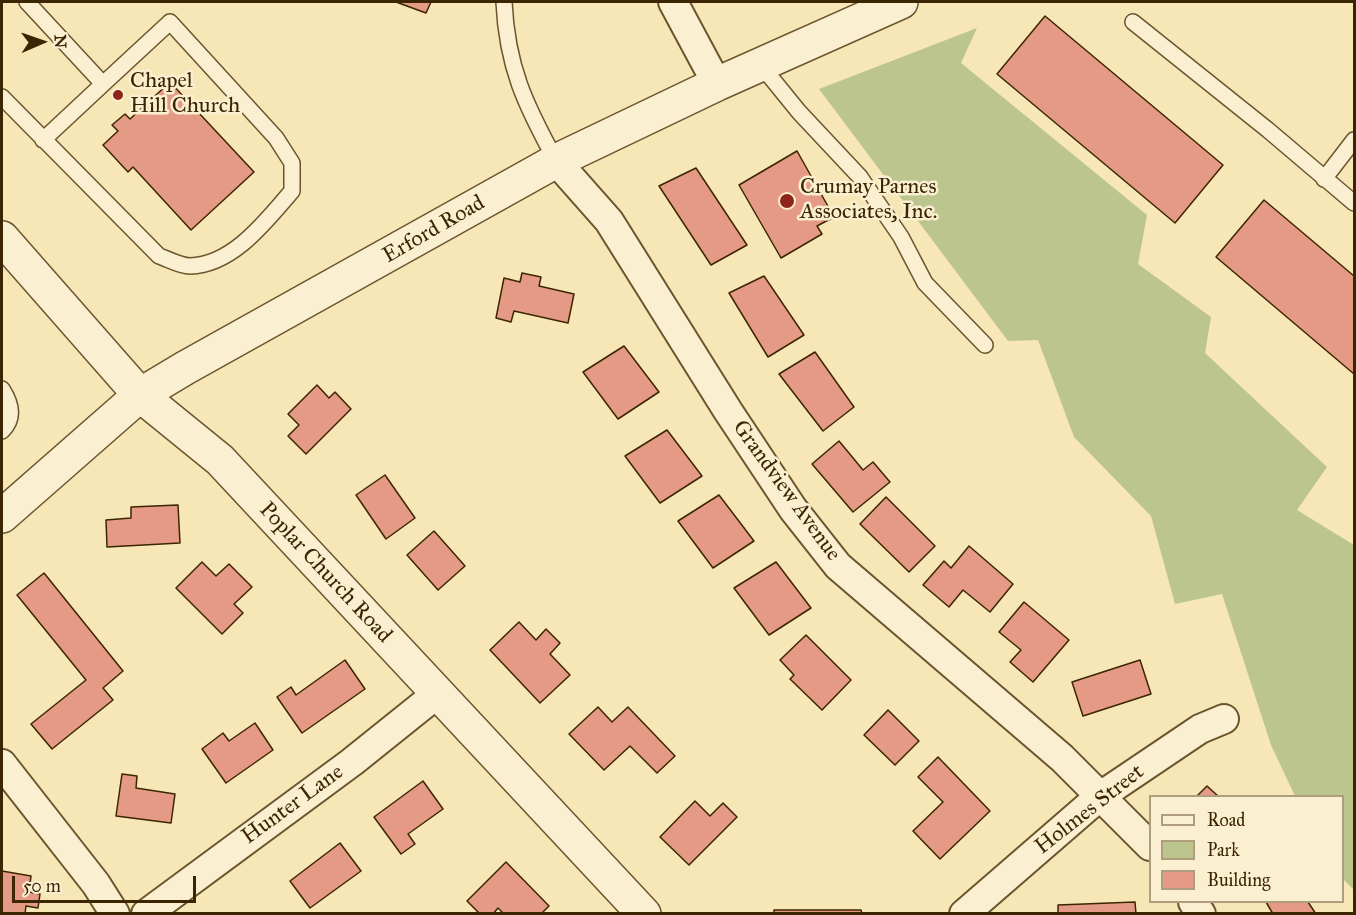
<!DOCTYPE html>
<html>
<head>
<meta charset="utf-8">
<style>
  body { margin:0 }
  #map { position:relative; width:1356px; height:915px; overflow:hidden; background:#f7e6b6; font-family:"IM FELL Great Primer",serif }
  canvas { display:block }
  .frame { position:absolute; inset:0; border:3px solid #3c2502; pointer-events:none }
  .legend { position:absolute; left:1149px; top:795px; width:195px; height:108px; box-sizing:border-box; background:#faefd0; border:2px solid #ae9e7e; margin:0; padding:8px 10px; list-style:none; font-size:18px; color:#3c2502 }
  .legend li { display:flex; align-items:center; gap:12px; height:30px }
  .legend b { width:30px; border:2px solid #ae9e7e }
  .north { position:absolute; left:12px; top:12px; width:60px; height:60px; -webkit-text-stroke:4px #faefd0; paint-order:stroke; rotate:88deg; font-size:16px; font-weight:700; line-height:24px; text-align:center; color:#3c2502 }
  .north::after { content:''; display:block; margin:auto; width:21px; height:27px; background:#3c2502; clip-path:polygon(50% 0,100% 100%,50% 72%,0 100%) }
  .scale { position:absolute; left:12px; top:876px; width:184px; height:27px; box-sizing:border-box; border:3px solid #3c2502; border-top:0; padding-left:8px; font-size:18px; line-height:21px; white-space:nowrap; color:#3c2502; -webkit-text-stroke:4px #faefd0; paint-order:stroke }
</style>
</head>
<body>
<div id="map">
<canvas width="1356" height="915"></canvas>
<div class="frame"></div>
<ul class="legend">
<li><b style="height:8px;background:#faefd0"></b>Road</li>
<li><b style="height:16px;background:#bdc58e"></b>Park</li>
<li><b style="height:16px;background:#e59a86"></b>Building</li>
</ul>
<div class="north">N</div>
<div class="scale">50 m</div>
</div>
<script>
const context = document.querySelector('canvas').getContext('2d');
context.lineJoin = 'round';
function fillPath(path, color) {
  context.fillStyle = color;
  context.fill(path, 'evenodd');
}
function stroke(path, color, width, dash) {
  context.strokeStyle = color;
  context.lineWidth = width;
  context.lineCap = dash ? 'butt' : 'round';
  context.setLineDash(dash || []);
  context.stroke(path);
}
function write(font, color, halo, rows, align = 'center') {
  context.font = font + ' "IM FELL Great Primer",serif';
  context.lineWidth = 5;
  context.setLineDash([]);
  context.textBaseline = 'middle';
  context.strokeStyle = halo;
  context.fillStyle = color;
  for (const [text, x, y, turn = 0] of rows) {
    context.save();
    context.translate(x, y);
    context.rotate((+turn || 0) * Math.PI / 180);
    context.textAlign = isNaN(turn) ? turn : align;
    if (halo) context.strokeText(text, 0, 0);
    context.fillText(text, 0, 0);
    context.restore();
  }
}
fillPath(new Path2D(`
  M977,28L961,63L1147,215L1138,264L1211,317L1205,353L1327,467L1297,510L1354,545V890L1343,879L1342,796H1295L1271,745L1222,594L1175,604L1151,516L1074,437L1038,340L1008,341L819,89Z`), '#bdc58e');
const building = new Path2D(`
  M396,2H431L426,13Z
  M1045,16L1223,165L1175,223L997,74Z
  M170,82L254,172L191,230L133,167L128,172L103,145L118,131L112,125L125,114L130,119Z
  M797,151L834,217L817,226L822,234L781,258L739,185Z
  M696,168L747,245L711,265L659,186Z
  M1264,200L1354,276V374L1216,257Z
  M522,273L541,277L539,286L574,294L568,323L514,311L511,322L496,318L504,278L520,282Z
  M764,276L804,335L768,357L729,293Z
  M624,346L659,392L618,419L583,372Z
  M815,352L854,407L823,431L779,374Z
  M317,385L329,398L335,392L351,409L306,454L288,436L299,425L288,414Z
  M667,430L702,476L660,503L625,456Z
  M839,441L863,470L873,462L890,482L853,512L812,464Z
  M385,475L415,518L386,539L356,495Z
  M719,495L754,541L713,568L678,521Z
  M886,497L935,546L909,572L860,524Z
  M178,505L180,543L107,547L106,520L131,518V507Z
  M434,531L465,566L438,590L407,555Z
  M969,546L1013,584L990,612L963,590L949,607L923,585L944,561L951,568Z
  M202,562L216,576L229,564L252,587L234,604L243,613L222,634L176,588Z
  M776,562L811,608L769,635L734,588Z
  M44,573L123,671L103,688L113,700L52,749L31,724L86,680L17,595Z
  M1024,602L1069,640L1033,682L1010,662L1021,650L999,632Z
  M519,622L536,640L546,629L560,643L550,654L570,675L540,703L490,650Z
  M806,635L851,680L822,710L790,679L794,675L780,660Z
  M345,660L365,689L302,733L277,697L291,687L296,695Z
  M1140,660L1151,694L1083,716L1072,682Z
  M598,707L612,722L628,707L675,756L657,773L630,746L604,770L569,734Z
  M888,710L919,741L895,765L864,735Z
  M255,723L273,750L226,783L202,749L223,733L229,741Z
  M938,757L990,811L940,859L913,831L943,802L918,777Z
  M122,774L137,776L136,788L175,794L171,823L116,816Z
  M423,781L443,809L408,834L415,844L401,854L374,817Z
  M1207,786L1218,796H1197Z
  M695,801L710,816L723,803L737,817L689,865L660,837Z
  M340,843L361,871L310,908L290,881Z
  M506,862L549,906L541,914H504L498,908L493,914H480L467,901Z
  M2,871L31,876L29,892L40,894L38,908L26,906L25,914H2Z
  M1135,902L1136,914H1058V905Z
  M1266,902H1308L1316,914H1273Z
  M774,910H861L862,914H774Z`);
fillPath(building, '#e59a86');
stroke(building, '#3c2502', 1.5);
const service = new Path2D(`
  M504,2C507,67 525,104 556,161
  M1133,22L1268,130L1354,203
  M760,64L799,112L860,177L901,237L925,283L985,345
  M2,97L159,256C168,259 180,266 190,266C233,265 266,221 292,191V163L276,138L170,22L103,84L27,2
  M43,140L103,84
  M1324,179L1354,140
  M2,389C11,403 15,418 2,431`);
const minor = new Path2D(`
  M673,2L717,84
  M556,161L609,221L728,411L793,509L838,566L1062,758L1150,846
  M2,764L96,884L115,914
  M1193,902L1201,914
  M146,914L352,762L438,693
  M964,914L1099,797L1200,729L1224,719`);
const tertiary = new Path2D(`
  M2,238L140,395L220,460L644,914
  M2,516L140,395L185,368L556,161L717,84L901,2`);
stroke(service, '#6b552f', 18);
stroke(minor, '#6b552f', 32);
stroke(tertiary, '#6b552f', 36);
stroke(service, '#faefd0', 15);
stroke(minor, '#faefd0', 28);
stroke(tertiary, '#faefd0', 33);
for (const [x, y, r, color] of [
  [118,95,6,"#8f2418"],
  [787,201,8,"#8f2418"]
]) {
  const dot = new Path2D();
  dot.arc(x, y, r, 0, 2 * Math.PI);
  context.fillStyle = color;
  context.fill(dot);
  stroke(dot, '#faefd0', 2);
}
write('22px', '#3c2502', '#faefd0', [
  ["Chapel",130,82],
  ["Hill Church",130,107],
  ["Crumay Parnes",800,188],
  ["Associates, Inc.",800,213]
], 'left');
write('22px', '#3c2502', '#faefd0', [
  ["Erford Road",434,230,-30],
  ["Grandview Avenue",786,491,54],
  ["Poplar Church Road",325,573,47],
  ["Hunter Lane",293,805,-36],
  ["Holmes Street",1090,810,-38]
]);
</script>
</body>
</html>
